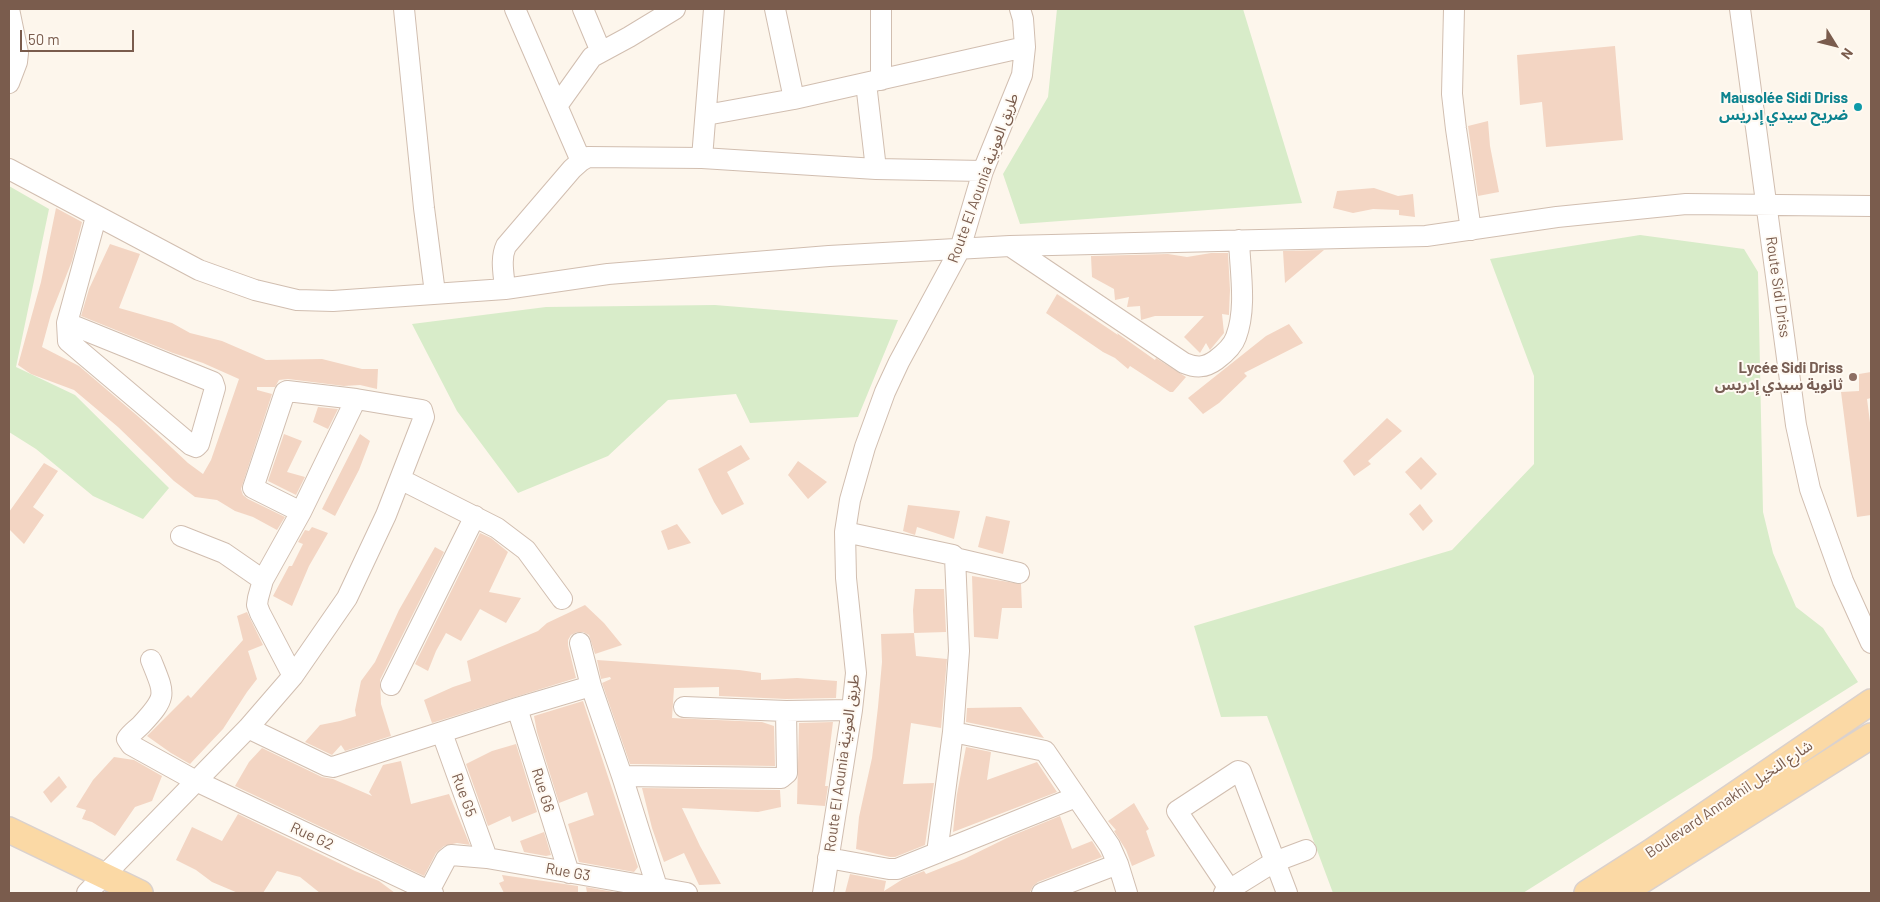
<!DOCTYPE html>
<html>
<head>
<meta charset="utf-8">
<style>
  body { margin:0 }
  #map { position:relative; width:1880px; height:902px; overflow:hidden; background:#fdf6ec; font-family:Barlow,sans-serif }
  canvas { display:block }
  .frame { position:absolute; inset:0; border:10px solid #7a5c4d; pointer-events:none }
  .north { position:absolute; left:1810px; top:20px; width:50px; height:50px; -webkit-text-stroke:4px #fffaf3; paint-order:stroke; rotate:126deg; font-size:14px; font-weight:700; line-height:20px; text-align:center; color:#7a5c4d }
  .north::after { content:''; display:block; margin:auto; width:18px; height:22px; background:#7a5c4d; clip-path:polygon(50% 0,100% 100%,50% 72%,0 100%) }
  .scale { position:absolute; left:20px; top:30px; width:114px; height:22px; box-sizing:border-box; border:2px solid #7a5c4d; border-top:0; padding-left:6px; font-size:15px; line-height:18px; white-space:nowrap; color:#7a5c4d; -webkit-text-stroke:4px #fffaf3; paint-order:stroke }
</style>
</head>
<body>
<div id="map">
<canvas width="1880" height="902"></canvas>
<div class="frame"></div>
<div class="north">N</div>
<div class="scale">50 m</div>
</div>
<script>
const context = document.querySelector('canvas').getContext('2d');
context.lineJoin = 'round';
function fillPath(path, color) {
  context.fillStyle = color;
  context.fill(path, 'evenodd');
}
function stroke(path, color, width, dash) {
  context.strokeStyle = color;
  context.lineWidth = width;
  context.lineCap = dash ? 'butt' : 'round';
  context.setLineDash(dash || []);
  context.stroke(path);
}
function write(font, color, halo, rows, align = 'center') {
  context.font = font + ' Barlow,"Noto Sans Arabic",sans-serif';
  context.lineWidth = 4;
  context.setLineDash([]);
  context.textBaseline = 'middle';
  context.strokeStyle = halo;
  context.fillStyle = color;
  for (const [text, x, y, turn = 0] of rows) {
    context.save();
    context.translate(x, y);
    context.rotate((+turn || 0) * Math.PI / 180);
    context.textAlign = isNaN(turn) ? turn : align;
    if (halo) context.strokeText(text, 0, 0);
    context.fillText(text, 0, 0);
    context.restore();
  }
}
fillPath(new Path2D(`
  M1057,9H1243L1302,203L1020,224L1003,174L1048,97Z
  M9,186L49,209L16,367L75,395L169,488L143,519L93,496L36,449L9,432Z
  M1640,235L1744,249L1758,272L1763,512L1773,553L1796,607L1823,628L1858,682L1523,893H1333L1267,716L1221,717L1194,626L1452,550L1534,464V376L1490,259Z
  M715,305L898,320L858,417L750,423L736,394L668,400L608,456L518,493L457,411L412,324L546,307Z`), '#d8ecc9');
fillPath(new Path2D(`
  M1615,46L1623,140L1546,147L1542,102L1520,105L1517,55Z
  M1488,121L1490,146L1499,192L1478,196L1468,126Z
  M1374,188L1398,196L1413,194L1415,217L1399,215V210L1373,209L1353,213L1333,208L1337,191Z
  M56,208L82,222L72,261L51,314L42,347L79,366L140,418L188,463L203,474L211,460L239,379L203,363L173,353L81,316L89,289L110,244L140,254L119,308L172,323L190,333L222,341L266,360L322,359L362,369H378L377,389L360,385L344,386L288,379L279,380L275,387H257V390L272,394L241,489L243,495L248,499L285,517L277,530L253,517L235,511L217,500L195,497L174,481L118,427L74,390L31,374L18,365L41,282Z
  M1324,250L1285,283L1283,251Z
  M1211,253H1228L1230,290L1229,313V315L1222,314L1224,333L1210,350L1206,343L1200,353L1184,337L1204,316H1155L1141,320L1140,306L1127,307L1129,297L1115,300L1114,289L1092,277L1091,256L1168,254L1187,257Z
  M1057,294L1118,335L1117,333L1155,360L1156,358L1186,377L1173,392H1170L1130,366L1128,369L1115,358L1103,352L1046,313Z
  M1289,324L1303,343L1244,373L1247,376L1219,403L1203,414L1188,398L1266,336Z
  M1871,372V398L1867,399L1871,430V515L1857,517L1841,392L1859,391V374Z
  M318,407L338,409L328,429L313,422Z
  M1387,418L1402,431L1368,461L1371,464L1354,476L1343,461Z
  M284,434L302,441L287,472L305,477L296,495L268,481Z
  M360,434L370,441L359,470L335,516L322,509Z
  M741,445L750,459L727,472L744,504L722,515L714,502L698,469Z
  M1421,457L1437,474L1421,490L1405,472Z
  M798,461L827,482L808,499L788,475Z
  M44,463L58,471L33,507L44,515L24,544L9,529V512Z
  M1420,504L1433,521L1423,531L1409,514Z
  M908,505L960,511L954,539L917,527L915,535L903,531Z
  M986,516L1010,521L1003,554L978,547Z
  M677,524L691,543L668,550L661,531Z
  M312,527L328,533L309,566L292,606L273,596L289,566H292L303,544L298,542L305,530L309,531Z
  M480,533L491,538L508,552L489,592L521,598L506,623L480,609L461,641L446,633L436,651L428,671L415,664Z
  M435,547L444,552L380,680L381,704L391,736L345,751L341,745L332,755L305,742L320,725L340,721L356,716L355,710L361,681L375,662L399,610Z
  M972,576L1021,584L1022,608H1002L998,639L974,637Z
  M915,589H944L946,632L914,633L913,610Z
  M585,605L604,623L622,645L595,654L589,635L583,632H577L571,635L568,640V645L576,678L432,723L424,700L453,687L471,681L467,661L538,631L547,623Z
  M247,612L263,645L248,651L257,679L247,692L223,729L190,764L171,753L147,736L188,695L191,698L243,640L237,616Z
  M914,633L916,656L947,659L941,728L911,723L903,784L934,783L925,845L895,857H890L856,849L859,817L872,758L878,707L882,662L881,634Z
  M597,660L739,670L761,673V680L797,678L837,681L836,698L786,699L719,696V687L674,688L672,718L762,722L774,726L775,766L630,764L602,683L611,679L610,677L601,679Z
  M583,701L635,858L638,867L634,872L579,862L568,824L594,815L587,792L559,803L537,732L534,716Z
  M1021,707L1044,738L966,722L967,708Z
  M833,722L825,786H828L825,806L797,804L799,723Z
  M516,744L537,812L512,822L510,816L488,826L466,764L492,751Z
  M966,747L991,752L987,780L1037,762L1057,792L953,832L957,793V794Z
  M262,748L322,777L333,779L372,796L369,792L383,765L401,761L411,804L449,794L470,845L457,843L444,846L436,853L424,876L235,786L249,762Z
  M114,757L134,760L162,776L152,801L135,807L115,836L92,822L82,819L86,810L76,807L93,780Z
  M59,776L67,787L51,803L43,792Z
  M642,788L780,790L781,807L758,812L682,808L700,846L721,884L699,885L684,853L664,862L652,828Z
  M1134,803L1149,829L1146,831L1155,856L1132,866L1126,850L1114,831L1116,830L1108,821Z
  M238,814L355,871L379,881L395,893H320L300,877L277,871L263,893H238L212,882L196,870L176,860L192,827L222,841Z
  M1060,816L1072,849L1092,841L1102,857L1038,882L1033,886L1030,892L1026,893H845L850,874L886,881L884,891L903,879L924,871L926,874L964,859L1011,836Z
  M544,832L551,855L546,856L524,852L520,841Z
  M502,875L578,886V893H504L499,883L504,881Z
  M586,887L614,892L587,893Z`), '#f3d5c3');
const minor = new Path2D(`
  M9,9L18,53L17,62L9,83
  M404,9L424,208L435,293
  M515,9L581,161
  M583,9L601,52
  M775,9L794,99L1025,47
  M1454,9L1452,94L1456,129L1471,230
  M1740,9L1796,425L1810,489L1843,581L1871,643
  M881,80V9
  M866,83L876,169
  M557,106L592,57L629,37L675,9
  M706,115L794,99
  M702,158L714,9
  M9,169L199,270L255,290L297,300L333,301L505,289L608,274L829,256L1010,246L1426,236L1557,217L1686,204L1871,206
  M1010,246L1184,363C1196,368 1205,368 1216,360C1224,354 1233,346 1236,337C1247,308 1240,271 1239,240
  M505,289C504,275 500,259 506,246L572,169L581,161L588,157L702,158L876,169L983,171
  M67,323L213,382L215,388L199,444L196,447L191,445L68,341L67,323L96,217
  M400,479L497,528L526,550L562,599
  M845,532L953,555L955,557L959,651L953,732L937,853
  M181,536L224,553L263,580
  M955,558L1019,573
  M580,643L591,686L622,776L657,887
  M151,660C165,695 168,696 141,725C136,730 131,733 127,739L131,745L196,781L433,893
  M293,676L260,613L257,605L258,598L263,580L301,512L356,399
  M391,685L475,516
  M684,707L786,711L852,710
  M517,708L569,873
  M248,728L327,766L333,767L517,708L591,686
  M953,732L1045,751L1110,846L1118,864L1127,893
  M442,733L487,858
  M622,776L781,778L787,773L786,711
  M828,858L889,869H897L1076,797
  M87,893L248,728L293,676L347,598L386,515L424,417L422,410L356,399L287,391L285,392L253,488L301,512
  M428,893L446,859L451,855L487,858L687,893
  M823,893L852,710L856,673L846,578L845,532L850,500L865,447L885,392L899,362L960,249L983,171L1022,75L1025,47L1023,19L1020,9
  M1042,893L1118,864
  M1224,893L1274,862L1306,850
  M1232,893L1177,811L1238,771L1241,772L1287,893`);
const major = new Path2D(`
  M9,830L140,893
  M1587,893L1651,852L1871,702
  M1622,893L1871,736`);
stroke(minor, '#d1beb0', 22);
stroke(major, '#dad1cd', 28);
stroke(minor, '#fff', 20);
stroke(major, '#fbd9a5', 25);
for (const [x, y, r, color] of [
  [1858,107,5,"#0f9aa8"],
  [1853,377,5,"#8d6e63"]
]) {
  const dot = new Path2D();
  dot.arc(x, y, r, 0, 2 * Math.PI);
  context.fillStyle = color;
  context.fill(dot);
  stroke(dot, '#fffaf3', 2);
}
write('bold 15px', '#0d838f', '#fffaf3', [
  ["Mausolée Sidi Driss",1848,98],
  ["ضريح سيدي إدريس",1848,115]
], 'right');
write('15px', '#7a5c4d', '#fffaf3', [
  ["Route El Aounia طريق العونية",983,178,-70],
  ["Route Sidi Driss",1778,287,82],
  ["Route El Aounia طريق العونية",842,763,-82],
  ["Rue G6",543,790,73],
  ["Rue G5",464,795,70],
  ["Boulevard Annakhil شارع النخيل",1729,799,-34],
  ["Rue G2",312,836,25],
  ["Rue G3",568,872,10]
]);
write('bold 15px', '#785e54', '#fffaf3', [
  ["Lycée Sidi Driss",1843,368],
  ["ثانوية سيدي إدريس",1843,385]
], 'right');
</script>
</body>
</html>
